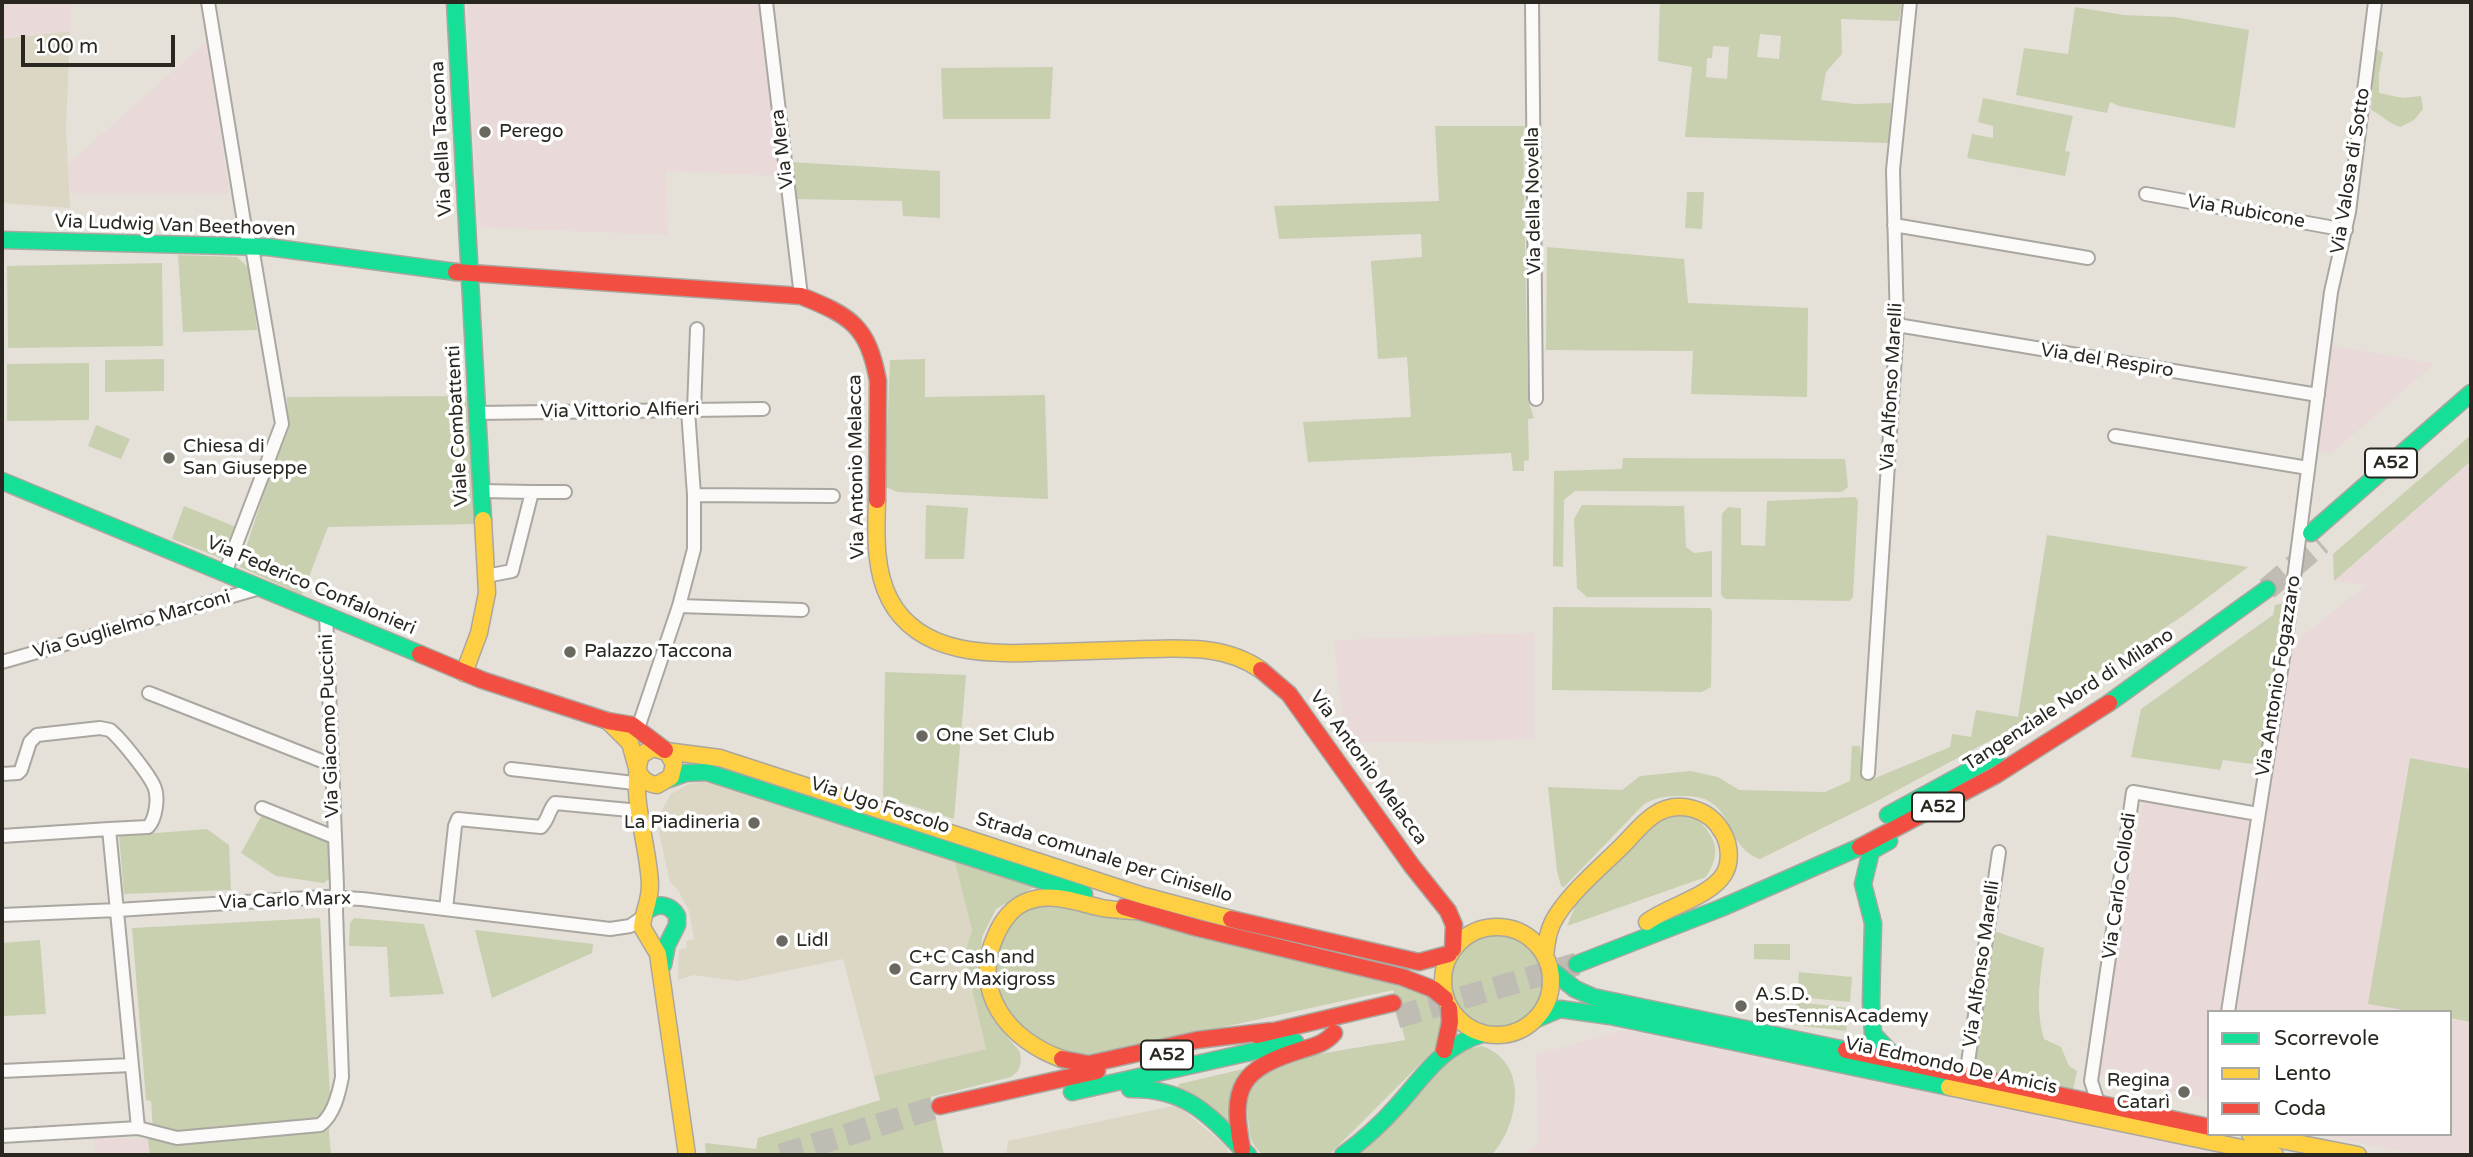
<!DOCTYPE html>
<html>
<head>
<meta charset="utf-8">
<style>
  body { margin:0 }
  #map { position:relative; width:2473px; height:1157px; overflow:hidden; background:#e5e1d8; font-family:"Varela Round",sans-serif }
  canvas { display:block }
  .frame { position:absolute; inset:0; border:4px solid #292720; pointer-events:none }
  .legend { position:absolute; left:2207px; top:1010px; width:245px; height:126px; box-sizing:border-box; background:#fff; border:2px solid #a9a9a6; margin:0; padding:9px 12px; list-style:none; font-size:21px; color:#292720 }
  .legend li { display:flex; align-items:center; gap:14px; height:35px }
  .legend b { width:35px; border:2px solid #a9a9a6 }
  .scale { position:absolute; left:21px; top:35px; width:154px; height:32px; box-sizing:border-box; border:4px solid #292720; border-top:0; padding-left:9px; font-size:21px; line-height:24px; white-space:nowrap; color:#292720; -webkit-text-stroke:5px #fff; paint-order:stroke }
</style>
</head>
<body>
<div id="map">
<canvas width="2473" height="1157"></canvas>
<div class="frame"></div>
<ul class="legend">
<li><b style="height:9px;background:#16e098"></b>Scorrevole</li>
<li><b style="height:9px;background:#ffcf43"></b>Lento</li>
<li><b style="height:9px;background:#f24e42"></b>Coda</li>
</ul>
<div class="scale">100 m</div>
</div>
<script>
const context = document.querySelector('canvas').getContext('2d');
context.lineJoin = 'round';
function fillPath(path, color) {
  context.fillStyle = color;
  context.fill(path, 'evenodd');
}
function stroke(path, color, width, dash) {
  context.strokeStyle = color;
  context.lineWidth = width;
  context.lineCap = dash ? 'butt' : 'round';
  context.setLineDash(dash || []);
  context.stroke(path);
}
function write(font, color, halo, rows, align = 'center') {
  context.font = font + ' "Varela Round",sans-serif';
  context.lineWidth = 7;
  context.setLineDash([]);
  context.textBaseline = 'middle';
  context.strokeStyle = halo;
  context.fillStyle = color;
  for (const [text, x, y, turn = 0] of rows) {
    context.save();
    context.translate(x, y);
    context.rotate((+turn || 0) * Math.PI / 180);
    context.textAlign = isNaN(turn) ? turn : align;
    if (halo) context.strokeText(text, 0, 0);
    context.fillText(text, 0, 0);
    context.restore();
  }
}
fillPath(new Path2D(`
  M70,31L66,127L70,208L2,203V39Z
  M703,781L955,862L972,930L964,956L986,1049L874,1076L843,959L738,981L693,975L678,980L679,950L687,948L686,941L694,939L689,911L678,890L670,882L659,833L662,810L671,794L687,785Z
  M1177,1105L1227,1147L1228,1155H1006L1008,1141Z`), '#dcd6c5');
fillPath(new Path2D(`
  M2,2H71L70,31L2,39Z
  M467,2H759L781,176L666,171L668,235L478,227Z
  M207,41L229,193H70L68,164Z
  M2330,345L2434,364L2331,454L2316,451Z
  M2471,461V769L2409,758L2369,1004L2415,1012H2236L2293,644L2366,585L2334,581Z
  M1533,633L1534,739L1345,743L1334,640Z
  M2143,800L2251,818L2220,1012H2209V1085L2207,1099L2097,1074Z
  M2450,1018L2471,1022V1155H2419L2314,1134H2450Z
  M1623,1030L2235,1155H1525L1539,1143L1536,1055Z
  M94,1138L148,1139L150,1155H95Z`), '#e9d9d9');
fillPath(new Path2D(`
  M1660,2H1902L1899,21L1841,19L1842,54L1826,72L1821,100L1855,104L1891,103L1889,143L1685,137L1692,67L1658,61ZM1760,34L1781,36L1779,59L1757,57ZM1713,46L1729,47L1727,79L1706,77L1707,58H1712Z
  M2075,7L2124,15L2174,17L2249,30L2235,128L2119,106L2110,102L2107,113L2016,95L2024,48L2068,54Z
  M2375,48L2383,53L2379,74V93L2403,98L2421,96L2423,109L2414,120L2400,127C2388,123 2382,115 2371,110Z
  M1053,67L1050,119H943L941,68Z
  M1983,98L2073,116L2065,151L2070,152L2065,176L1967,158L1972,134L1993,138V126L1978,122Z
  M1435,126H1525L1523,134L1528,400L1534,418L1528,419L1529,460L1524,461V471H1513L1511,453L1308,462L1303,422L1411,417L1407,357L1378,359L1371,261L1422,257L1421,234L1279,239L1274,206L1439,201Z
  M790,162L940,171V218L903,216L902,201L794,199Z
  M1687,192H1704L1702,229L1685,228Z
  M1547,247L1684,259L1688,303L1808,308L1807,397L1691,394L1693,351L1546,350Z
  M178,255L237,257L250,269L257,330L183,332Z
  M162,263L163,346L8,348L7,266Z
  M164,359V391L105,392V360Z
  M925,359V397L1045,395L1048,499L898,492L885,487L890,360Z
  M89,363V420L7,421V364Z
  M468,396L474,524L328,527L302,595L240,567L266,486L288,431L287,397Z
  M96,425L130,439L121,459L88,446Z
  M2471,435V461L2334,581L2333,554Z
  M1623,458L1845,459L1848,487L1842,492L1575,491L1564,500L1563,567L1553,566L1554,471L1622,469Z
  M1855,497L1858,501L1853,597L1849,601L1725,599L1721,594L1722,514L1728,507L1741,508V545L1765,546L1767,501Z
  M926,505L968,508L964,559H925Z
  M1582,505L1684,506L1686,547L1694,553L1712,551V597H1587L1577,588L1574,519Z
  M184,506L236,527L223,559L172,539Z
  M2047,535L2248,567L2187,613L2021,724L1879,800L1760,859C1721,845 1737,793 1681,796C1666,796 1657,797 1644,804L1564,887L1561,886L1557,871L1548,787L1622,790L1640,776L1690,771L1718,777L1739,790L1825,792L1850,781L1852,746H1860L1863,780L1873,779L1950,747L1952,734L1971,737L1976,710L2018,717Z
  M2284,603L2259,765L2223,760L2220,770L2131,757L2141,709L2273,615L2275,605Z
  M1553,607L1710,608L1712,611L1711,687L1702,692L1552,690Z
  M885,672L966,675L954,819L883,797Z
  M2410,758L2471,769V1022L2450,1018V1012H2415L2368,1004Z
  M263,813L328,841L330,878L324,883L276,876L241,853Z
  M1693,814C1714,836 1724,849 1706,877L1567,926L1576,904L1665,815Z
  M207,829L229,845L231,890L124,894L119,836Z
  M955,862L1034,887L996,909L982,937L980,965L994,1021L1020,1052L1021,1062L1018,1071L1011,1077L931,1097L944,1155H706L705,1143L756,1149L758,1138L880,1100L874,1076L986,1049L964,956L972,930Z
  M1034,905L1077,906L1364,973L1421,991L1436,1002L1443,1021L1439,1045L1329,1155H1263C1248,1140 1250,1137 1248,1117C1245,1097 1252,1083 1268,1070C1286,1056 1378,1045 1405,1040L1393,990L1086,1057L1034,1041L1000,998L995,967L1006,928Z
  M320,918L330,1094L329,1132L331,1155H150L148,1139L153,1130L151,1101L146,1100L132,928Z
  M354,918L424,924L444,994L390,997L387,947L349,946L350,923Z
  M475,930L593,944L592,953L492,998Z
  M1991,930L2044,948C2040,979 2035,1008 2044,1039L2061,1047L2069,1066L2077,1071L2073,1090L1974,1069L1971,1065L1987,950H1993L1994,941L1988,939Z
  M1448 981a49 49 0 1 1 98 0a49 49 0 1 1-98 0Z
  M40,940L46,1014L2,1016V943Z
  M1754,944H1790V960L1754,959Z
  M1799,972L1852,977L1850,1002L1797,997Z
  M1796,1002L1849,1008L1846,1031L1794,1025Z
  M1482,1046C1530,1063 1519,1124 1492,1155H1359L1456,1051Z
  M1243,1069L1229,1125L1177,1089L1179,1084Z`), '#c8d0b0');
stroke(new Path2D(`
  M2267,589L2321,543
  M1397,1017L1577,964
  M781,1155L940,1106`), '#bfbcb3', 23, [23, 11]);
const street = new Path2D(`
  M208,2L246,234L252,247L282,424L225,573
  M766,2L801,296
  M1532,2L1536,399
  M2146,194L2346,230
  M1894,225L2088,258
  M1897,325L2318,395
  M694,410L697,329
  M478,413L763,409
  M2115,436L2308,468
  M482,491L532,492L512,571L486,576
  M532,492H565
  M694,495L833,496
  M679,606L802,610
  M2,662L260,588
  M149,693L332,765
  M638,728L679,606L694,549V495L688,410
  M511,769L643,784
  M1868,773L1897,325L1893,170L1910,2
  M2,774L18,773L21,770L30,742L37,735L100,728L110,730C121,739 148,773 154,786C159,797 156,819 148,827L109,829
  M262,808L334,837
  M2,836L109,829L138,1128
  M446,909L455,826L458,819L541,827C549,819 548,811 555,803L640,811
  M2,915L117,910L325,897L362,899L610,929L630,926L643,917
  M2228,1012L2287,632L2331,292L2349,212L2375,2
  M2,1071L131,1065
  M1966,1076L1999,852
  M2098,1103L2091,1081L2133,792L2258,814
  M2,1136L138,1128L177,1138L320,1125C334,1115 339,1093 342,1077L336,911L337,886L326,615`);
const fast = new Path2D(`
  M455,2L483,520
  M2,240L268,247L456,272
  M2,481L420,654
  M2311,533L2471,393
  M2109,703L2267,589
  M669,779L686,773L706,772L1084,894
  M1888,815L1996,756
  M1889,841L1871,851L1863,884L1873,923L1871,1003L1873,1034L1891,1053L1925,1067
  M648,910C659,903 670,904 677,916V925L667,945L663,965
  M1577,964L1721,908L1860,847
  M1549,968L1575,989L1593,997L1846,1050
  M1536,1019L1560,1009L1610,1016L1949,1087
  M1130,1089C1188,1088 1210,1116 1248,1155
  M1072,1092L1295,1042
  M1343,1155C1362,1141 1380,1125 1396,1107C1424,1076 1440,1047 1482,1034`);
const slow = new Path2D(`
  M877,500C876,532 874,570 890,600C922,660 1000,654 1058,652C1088,651 1118,650 1148,649C1188,648 1227,646 1261,670
  M464,673L479,633L487,593L483,520
  M608,721L630,743L637,768
  M666,751L720,758L1144,896L1231,919
  M637,769C641,778 646,784 657,785L671,777L674,764L667,752L653,748L641,755C628,793 649,845 650,885C650,902 643,912 642,927L658,954L687,1155
  M1443 981a54 54 0 1 1 108 0a54 54 0 1 1-108 0Z
  M1545,956C1547,941 1548,928 1557,915C1574,889 1601,867 1623,845C1633,835 1643,822 1654,815C1677,799 1710,808 1723,833C1730,845 1731,863 1724,874C1710,897 1668,906 1647,922
  M1062,1059C1008,1040 970,991 996,935C1002,921 1013,906 1028,901C1053,892 1078,903 1102,908C1113,910 1123,910 1134,911
  M1949,1087L2275,1155
  M2250,1134L2358,1155`);
const jam = new Path2D(`
  M456,272L801,296C851,316 868,326 878,381L877,500
  M420,654L482,680L608,721L632,725L665,750
  M1261,670L1289,694L1412,866L1448,911L1454,925L1453,949
  M1860,847L1996,775L2109,703
  M1124,907L1198,928L1402,977L1433,989L1445,999
  M1231,919L1419,962L1449,954
  M1257,1035L1393,1003
  M1444,1050L1450,1022L1449,1008
  M1846,1050L2209,1127
  M1062,1059L1089,1064L1197,1040L1271,1031
  M940,1106L1097,1071
  M1242,1149C1230,1087 1240,1069 1301,1050C1314,1046 1325,1044 1334,1033`);
stroke(street, '#aaa7a0', 16);
stroke(fast, '#aaa7a0', 19);
stroke(slow, '#aaa7a0', 19);
stroke(jam, '#aaa7a0', 19);
stroke(street, '#fbfaf9', 12);
stroke(fast, '#16e098', 16);
stroke(slow, '#ffcf43', 16);
stroke(jam, '#f24e42', 16);
for (const [x, y, r, color] of [
  [485,132,7,"#6b6860"],
  [169,458,7,"#6b6860"],
  [570,652,7,"#6b6860"],
  [922,736,7,"#6b6860"],
  [754,823,7,"#6b6860"],
  [782,941,7,"#6b6860"],
  [895,969,7,"#6b6860"],
  [1741,1006,7,"#6b6860"],
  [2184,1092,7,"#6b6860"]
]) {
  const dot = new Path2D();
  dot.arc(x, y, r, 0, 2 * Math.PI);
  context.fillStyle = color;
  context.fill(dot);
  stroke(dot, '#fff', 2.5);
}
for (const [x, y, w] of [
  [2391,463,52],
  [1938,807,52],
  [1167,1055,52]
]) {
  const box = new Path2D();
  box.roundRect(x - w / 2, y - 14.5, w, 29, 5);
  context.fillStyle = '#fff';
  context.fill(box);
  stroke(box, '#292720', 2);
}
write('bold 18px', '#292720', null, [
  ["A52",2391,463],
  ["A52",1938,807],
  ["A52",1167,1055]
]);
write('19px', '#292720', '#fff', [
  ["Perego",499,132],
  ["Chiesa di",183,447],
  ["San Giuseppe",183,469],
  ["Palazzo Taccona",584,652],
  ["One Set Club",936,736],
  ["La Piadineria",740,823,"right"],
  ["Lidl",796,941],
  ["C+C Cash and",909,958],
  ["Carry Maxigross",909,980],
  ["A.S.D.",1755,995],
  ["besTennisAcademy",1755,1017],
  ["Regina",2170,1081,"right"],
  ["Catarì",2170,1103,"right"]
], 'left');
write('19px', '#292720', '#fff', [
  ["Via della Taccona",442,139,-93],
  ["Via Mera",783,149,-97],
  ["Via Valosa di Sotto",2351,171,-81],
  ["Via della Novella",1534,201,-91],
  ["Via Rubicone",2246,212,10],
  ["Via Ludwig Van Beethoven",175,226,2],
  ["Via del Respiro",2107,361,9],
  ["Via Alfonso Marelli",1892,387,-87],
  ["Via Vittorio Alfieri",620,411,-1],
  ["Viale Combattenti",458,426,-93],
  ["Via Antonio Melacca",857,467,-91],
  ["Via Federico Confalonieri",311,586,23],
  ["Via Guglielmo Marconi",132,625,-16],
  ["Via Antonio Fogazzaro",2279,676,-81],
  ["Tangenziale Nord di Milano",2069,700,-33],
  ["Via Giacomo Puccini",330,726,-92],
  ["Via Antonio Melacca",1368,768,54],
  ["Via Ugo Foscolo",880,806,18],
  ["Strada comunale per Cinisello",1104,858,17],
  ["Via Carlo Collodi",2120,886,-82],
  ["Via Carlo Marx",285,901,-2],
  ["Via Alfonso Marelli",1982,964,-82],
  ["Via Edmondo De Amicis",1951,1066,12]
]);
</script>
</body>
</html>
